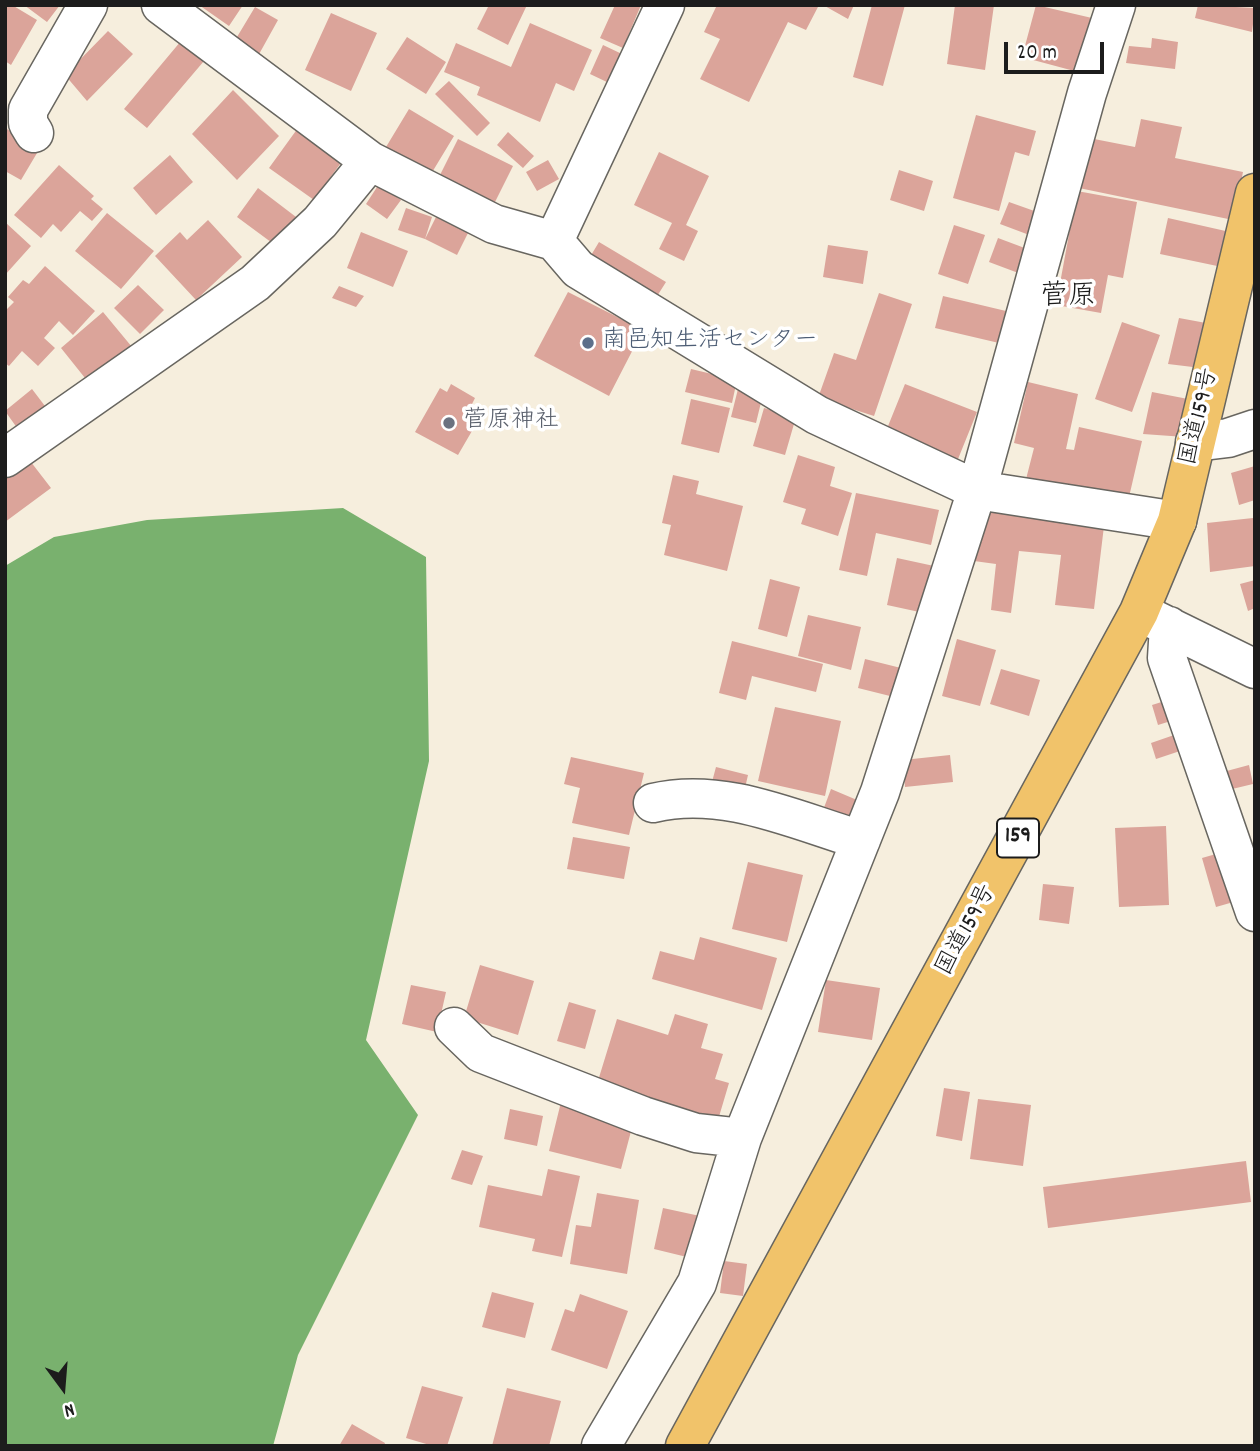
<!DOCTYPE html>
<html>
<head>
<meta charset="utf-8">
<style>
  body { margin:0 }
  #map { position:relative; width:1260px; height:1451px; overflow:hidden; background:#f6eedd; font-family:Dekko,sans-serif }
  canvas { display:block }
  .frame { position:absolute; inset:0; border:7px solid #1c1c1c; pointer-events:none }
  .north { position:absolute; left:28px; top:1353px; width:70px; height:70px; -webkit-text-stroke:5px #fff; paint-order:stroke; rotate:164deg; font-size:19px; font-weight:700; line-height:28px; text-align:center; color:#1c1c1c }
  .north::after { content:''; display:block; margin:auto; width:24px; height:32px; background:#1c1c1c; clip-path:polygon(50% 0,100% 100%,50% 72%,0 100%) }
  .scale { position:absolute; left:1004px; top:42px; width:100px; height:32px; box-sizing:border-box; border:4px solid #1c1c1c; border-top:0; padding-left:9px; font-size:21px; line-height:24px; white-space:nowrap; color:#1c1c1c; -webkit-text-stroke:5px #fff; paint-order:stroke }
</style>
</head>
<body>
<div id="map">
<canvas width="1260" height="1451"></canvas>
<div class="frame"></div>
<div class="north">N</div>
<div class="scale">20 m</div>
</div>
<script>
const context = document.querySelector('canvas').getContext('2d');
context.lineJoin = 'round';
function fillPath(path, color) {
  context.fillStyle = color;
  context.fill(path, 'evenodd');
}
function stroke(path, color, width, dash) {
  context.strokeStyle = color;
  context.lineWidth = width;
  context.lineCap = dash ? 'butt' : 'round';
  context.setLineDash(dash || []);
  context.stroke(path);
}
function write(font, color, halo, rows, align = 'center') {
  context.font = font + ' Dekko,"Klee One",sans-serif';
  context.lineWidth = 7;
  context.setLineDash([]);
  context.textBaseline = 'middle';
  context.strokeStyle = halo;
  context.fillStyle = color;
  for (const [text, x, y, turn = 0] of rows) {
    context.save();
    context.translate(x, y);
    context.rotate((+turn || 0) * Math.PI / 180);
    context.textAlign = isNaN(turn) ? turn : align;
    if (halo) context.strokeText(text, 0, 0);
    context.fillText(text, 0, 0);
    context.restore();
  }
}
fillPath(new Path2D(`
  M343,508L426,557L429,761L366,1040L418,1115L298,1355L273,1446H5V566L54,537L147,520Z`), '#79b16e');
fillPath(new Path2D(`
  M5,5H12L37,20L11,65L5,61Z
  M24,5H60L47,22Z
  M199,5H243L229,26Z
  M489,5H527L508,45L477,29Z
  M615,5H641L623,48L600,38Z
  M717,5H819L806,30L788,22L749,102L700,79L720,39L704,32Z
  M823,5H854L848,19Z
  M872,5H905L883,86L853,77Z
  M955,5H994L985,70L947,64Z
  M1036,5L1092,18L1078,72L1022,57Z
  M1198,5L1255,8L1252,32L1195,18Z
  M255,7L278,20L258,56L234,42Z
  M331,13L377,33L351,91L305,70Z
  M530,23L592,50L574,91L556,83L540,122L477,95L480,87L444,72L456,43L511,67Z
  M108,31L133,54L87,101L65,75Z
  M407,37L446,62L426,94L386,69Z
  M1152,38L1178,42L1175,69L1126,63L1129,46L1151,48Z
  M181,41L204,61L147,128L124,109Z
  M603,45L622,54L609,83L590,74Z
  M449,81L490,123L477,136L435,94Z
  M233,90L279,136L237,180L192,134Z
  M409,109L454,136L428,179L383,152Z
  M976,115L1036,131L1029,156L1015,152L999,211L953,198Z
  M1141,119L1182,127L1175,158L1243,172L1233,220L1079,188L1089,138L1135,147Z
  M303,121L348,153L314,200L269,168Z
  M5,128L40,148L21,180L5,171Z
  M508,132L534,156L523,168L497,145Z
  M458,139L513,166L493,206L438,179Z
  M659,152L709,176L686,225L698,231L684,261L659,249L672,223L634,205Z
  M170,155L193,182L156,215L133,188Z
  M548,160L559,179L537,191L526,172Z
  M59,165L94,196L91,199L103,209L92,221L80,211L61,232L53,224L41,238L14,215Z
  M899,170L933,181L924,211L890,200Z
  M379,184L401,200L387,219L366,204Z
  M258,188L300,220L279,248L237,217Z
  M1077,191L1137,202L1123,278L1108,275L1101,313L1056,305Z
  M1009,202L1040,213L1032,236L1000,224Z
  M406,208L432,217L425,239L398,230Z
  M107,213L154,251L121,289L75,251Z
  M436,217L468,233L457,255L425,239Z
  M1168,218L1230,232L1222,267L1160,254Z
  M208,220L242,257L196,300L155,256L180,232L187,240Z
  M5,222L31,246L5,275Z
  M954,225L985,235L968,284L938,274Z
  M361,232L408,251L393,287L347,268Z
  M998,238L1030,250L1021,274L989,262Z
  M599,242L666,282L654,301L587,262Z
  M828,245L868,251L863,284L823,277Z
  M45,266L95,311L73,335L59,321L44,338L55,348L38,366L22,351L9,366L5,363V311L14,302L8,297L23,280L29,284Z
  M138,285L164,310L140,334L114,308Z
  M339,286L364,296L356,307L332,298Z
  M568,292L643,330L609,396L534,356Z
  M879,293L912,304L874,416L818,398L834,353L856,360Z
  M943,296L1006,311L999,343L935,328Z
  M103,312L132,347L89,383L61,348Z
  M1179,318L1206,323L1201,368L1168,364Z
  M1122,322L1160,335L1132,412L1095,399Z
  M691,369L737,380L732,403L685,392Z
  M1028,382L1078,394L1066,449L1074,450L1079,427L1142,441L1126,510L1024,487L1034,448L1014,443Z
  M451,384L475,398L471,406L483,412L458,455L415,432L440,388L447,392Z
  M905,384L977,412L956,464L884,436Z
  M739,385L764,390L756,423L731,417Z
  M32,389L48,410L20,432L5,411Z
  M1152,392L1188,399L1185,437L1143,434Z
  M691,399L730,408L719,453L681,444Z
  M764,408L796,417L785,455L753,446Z
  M24,453L51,488L5,522V467Z
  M798,455L835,467L830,486L852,493L838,536L801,524L806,509L783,502Z
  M1255,466V500L1239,505L1231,473Z
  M673,475L699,481L696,494L743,506L727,571L664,555L671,525L662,523Z
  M856,493L939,510L931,545L876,533L867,576L839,570Z
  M980,511L1104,526L1094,609L1055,605L1061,555L1019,551L1011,613L991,610L996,564L974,561Z
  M1253,518L1255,566L1210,572L1207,523Z
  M897,558L934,566L924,613L887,605Z
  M770,579L800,587L787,637L758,629Z
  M1255,580V608L1248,611L1240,584Z
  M808,615L861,627L851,670L798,656Z
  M957,639L996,650L980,706L942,696Z
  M732,641L823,664L816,692L752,676L746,700L719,693Z
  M865,659L905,669L898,698L858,688Z
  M1001,669L1040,680L1029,716L990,704Z
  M1168,700L1174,720L1158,725L1152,705Z
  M775,707L841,721L825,796L758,781Z
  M1177,734L1183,750L1156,759L1151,743Z
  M950,755L953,782L905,787L903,760Z
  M571,757L644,773L629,835L572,823L580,788L564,784Z
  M1249,765L1253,784L1228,790L1223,772Z
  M716,767L748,775L742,801L709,793Z
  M831,789L857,800L843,831L819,821Z
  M1166,826L1169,905L1119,907L1115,828Z
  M573,837L630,847L624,879L567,869Z
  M1230,850L1244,899L1216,907L1202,858Z
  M748,862L803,875L787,942L732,929Z
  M1043,884L1074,887L1069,924L1039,920Z
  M700,937L777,958L762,1010L652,979L660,951L694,960Z
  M480,965L534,981L518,1035L464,1018Z
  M826,980L880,988L872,1040L818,1032Z
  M411,985L446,992L437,1032L402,1024Z
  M569,1002L596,1010L585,1049L557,1041Z
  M675,1014L708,1024L701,1048L723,1054L715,1079L729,1083L718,1120L597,1084L617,1019L668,1035Z
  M944,1088L970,1092L962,1141L936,1136Z
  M978,1099L1031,1105L1023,1166L970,1159Z
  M561,1102L634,1120L621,1169L549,1151Z
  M510,1109L543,1116L537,1146L504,1139Z
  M462,1150L483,1156L472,1185L451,1179Z
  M1246,1161L1251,1202L1048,1228L1043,1187Z
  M548,1169L580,1176L562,1257L532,1251L535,1239L479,1227L488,1185L542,1196Z
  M597,1193L639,1200L627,1274L570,1264L576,1225L591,1227Z
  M663,1208L700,1216L691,1258L654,1249Z
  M724,1261L747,1264L743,1296L720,1293Z
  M492,1292L534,1303L525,1338L482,1327Z
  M580,1294L628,1311L607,1369L551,1350L565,1309L574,1312Z
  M422,1386L463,1397L447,1446H433L406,1438Z
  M507,1388L561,1401L549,1446H492Z
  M352,1424L385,1443L384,1446H339Z`), '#dba49a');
const minor = new Path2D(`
  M161,5L370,161L494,224L554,241L578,269L817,415L977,490L1177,521
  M34,133L28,123V110L88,5
  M554,241L665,5
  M1195,442L1228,438L1255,429
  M5,458L255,283L320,222L370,161
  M1147,616L1255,669
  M1169,626L1167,658L1255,912
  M653,803C723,786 794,820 861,840
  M454,1027L481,1053L643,1116L696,1133L742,1138
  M601,1446L697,1283L742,1138L880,792L977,490L1087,93L1116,5`);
const highway = new Path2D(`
  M685,1446L1139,612L1177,521L1255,193`);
stroke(minor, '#686660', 41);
stroke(highway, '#686660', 41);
stroke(minor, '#fff', 38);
stroke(highway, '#f1c36a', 38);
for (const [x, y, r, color] of [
  [588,343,7,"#5c6f8a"],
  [449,423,7,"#6b7280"]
]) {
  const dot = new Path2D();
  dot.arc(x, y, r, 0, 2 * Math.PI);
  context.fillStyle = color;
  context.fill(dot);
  stroke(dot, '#fff', 2.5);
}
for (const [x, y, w] of [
  [1018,838,42]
]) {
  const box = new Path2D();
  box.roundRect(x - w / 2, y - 19.5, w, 39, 5);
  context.fillStyle = '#fff';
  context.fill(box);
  stroke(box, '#1c1c1c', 2);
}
write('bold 23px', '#1c1c1c', null, [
  ["159",1018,838]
]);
write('24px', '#4e5e75', '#fff', [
  ["南邑知生活センター",602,343]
], 'left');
write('24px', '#1c1c1c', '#fff', [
  ["国道159号",1201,417,-77],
  ["国道159号",968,931,-62]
]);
write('24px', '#5b616d', '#fff', [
  ["菅原神社",463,423]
], 'left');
write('28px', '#1c1c1c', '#fff', [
  ["菅原",1068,299]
]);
</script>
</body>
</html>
